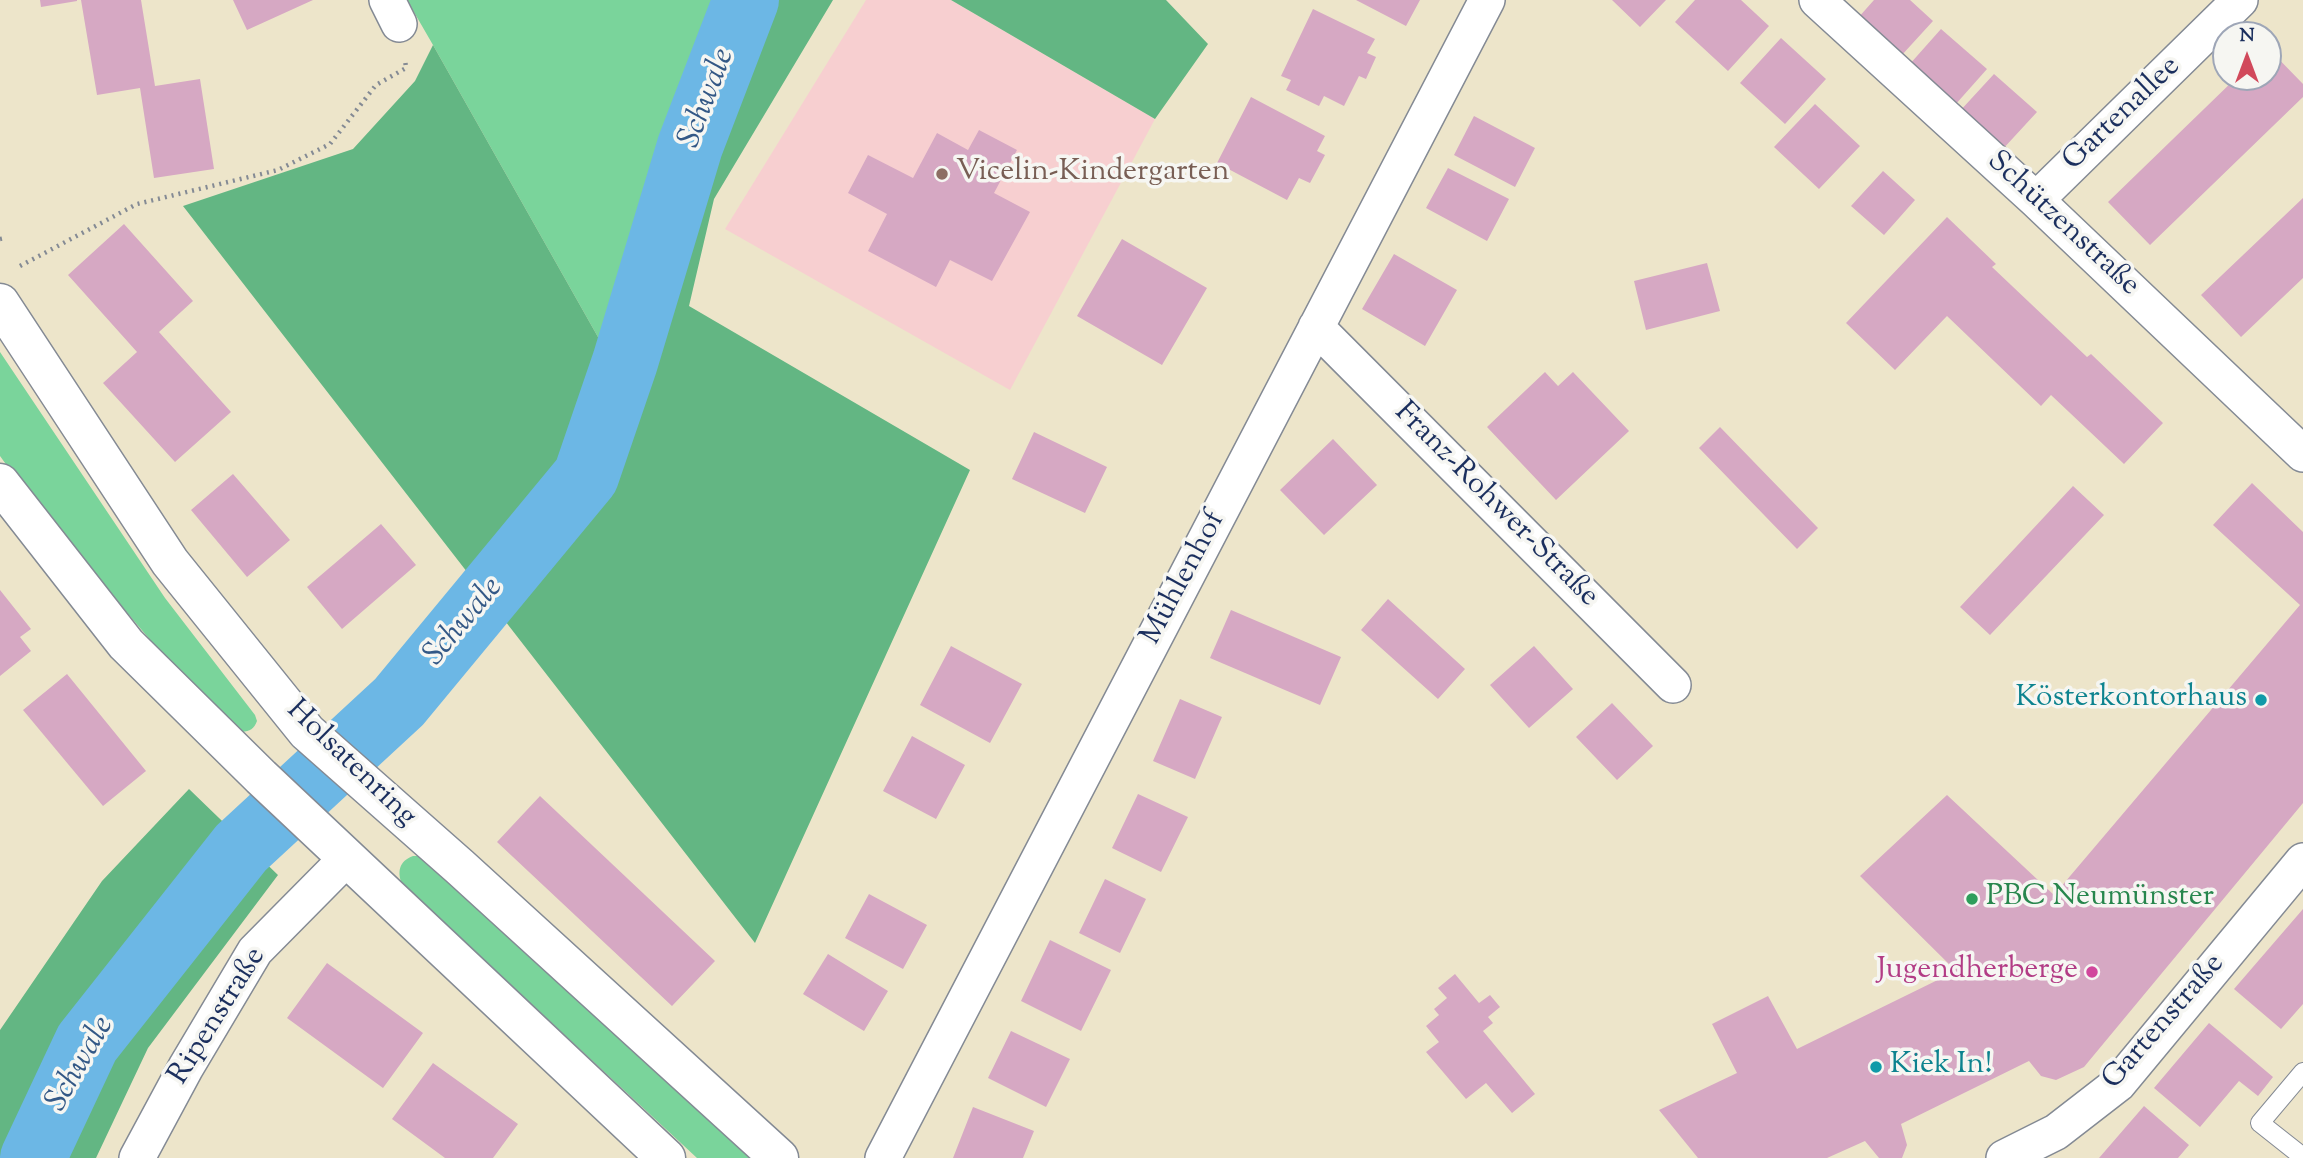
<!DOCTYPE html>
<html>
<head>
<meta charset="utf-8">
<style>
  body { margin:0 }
  #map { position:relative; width:2303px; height:1158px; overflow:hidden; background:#ede5ca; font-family:"Sorts Mill Goudy",serif }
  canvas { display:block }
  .north { position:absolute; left:2212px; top:21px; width:70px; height:70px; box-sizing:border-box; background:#f6f6f2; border:2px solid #9ea6b7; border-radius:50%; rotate:0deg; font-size:19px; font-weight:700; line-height:28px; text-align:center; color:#1b2f5e }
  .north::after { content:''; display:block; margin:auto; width:24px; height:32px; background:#d1495b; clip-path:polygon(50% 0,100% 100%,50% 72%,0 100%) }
</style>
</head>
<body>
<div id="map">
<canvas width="2303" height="1158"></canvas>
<div class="north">N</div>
</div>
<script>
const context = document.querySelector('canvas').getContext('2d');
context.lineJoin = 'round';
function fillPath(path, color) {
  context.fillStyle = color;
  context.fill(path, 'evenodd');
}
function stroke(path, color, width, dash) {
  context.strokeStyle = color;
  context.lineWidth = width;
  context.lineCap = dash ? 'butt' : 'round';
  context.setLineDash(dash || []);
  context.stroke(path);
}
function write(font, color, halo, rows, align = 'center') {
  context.font = font + ' "Sorts Mill Goudy",serif';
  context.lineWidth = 7;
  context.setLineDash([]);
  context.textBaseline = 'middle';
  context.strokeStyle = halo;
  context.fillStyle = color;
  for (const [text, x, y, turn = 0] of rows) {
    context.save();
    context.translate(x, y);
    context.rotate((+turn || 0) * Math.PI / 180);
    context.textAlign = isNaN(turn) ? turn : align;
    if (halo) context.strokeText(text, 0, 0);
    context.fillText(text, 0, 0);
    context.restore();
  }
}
fillPath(new Path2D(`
  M866,0H951L1155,119L1010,390L725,229Z`), '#f7cfd0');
fillPath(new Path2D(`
  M407,0H747L620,376L433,45Z
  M0,352L165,598L255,715L257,721C254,729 250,731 242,732L174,668L34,503L0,456Z
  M413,856H422L759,1158H697L402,884C397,872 399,861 413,856Z`), '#7ad49b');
fillPath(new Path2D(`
  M747,0H833L714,199L689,306L970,470L755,943L183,206L353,149L415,81L433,45L620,376Z
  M951,0H1166L1208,44L1155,119Z
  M189,789L278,875L148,1048L96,1158H0V1030L102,881Z`), '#63b683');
stroke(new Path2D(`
  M33,1158L87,1043L241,848L399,702L586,476L625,362L690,146L746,0`), '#6cb7e5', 66);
fillPath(new Path2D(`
  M40,0H77V1L41,7Z
  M81,0H141L155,86L200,79L214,169L154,178L140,88L97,95Z
  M233,0H313L247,30Z
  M1356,0H1420L1406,26Z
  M1612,0H1666L1640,27Z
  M1695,0H1741L1769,26L1728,71L1675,22Z
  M1874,0H1910L1933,21L1901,56L1858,18Z
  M1313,9L1375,39L1367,53L1376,57L1366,79L1359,76L1344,106L1324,96L1319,106L1286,90L1291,80L1281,76Z
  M1941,29L1987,69L1955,105L1909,65Z
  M1781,38L1826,79L1785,124L1740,83Z
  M2268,48L2303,84V97L2150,245L2108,202L2237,77H2268Z
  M1994,74L2037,112L2002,150L1959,112Z
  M1251,97L1325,136L1317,151L1325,155L1310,183L1299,178L1287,200L1217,163Z
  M1815,104L1860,146L1819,189L1774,147Z
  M1474,116L1535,148L1515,187L1454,155Z
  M979,130L1017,150L994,193L1030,212L992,281L950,260L936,287L868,251L887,214L848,193L868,155L913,178L937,133L968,150Z
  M1448,168L1509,199L1487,241L1426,208Z
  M1883,171L1915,200L1884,235L1851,206Z
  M2303,198V278L2241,337L2201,295Z
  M1947,217L1996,264L1992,267L2087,357L2091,354L2163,423L2124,464L2051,395L2041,406L1947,316L1895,370L1846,323Z
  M124,224L193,301L159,332L231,412L175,462L103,383L137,352L68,275Z
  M1122,239L1207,288L1162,365L1077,316Z
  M1394,254L1457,290L1425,346L1362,309Z
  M1707,263L1720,311L1646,330L1634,281Z
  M1545,372L1558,386L1573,372L1629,431L1556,500L1487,427Z
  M1720,427L1818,528L1797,549L1699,448Z
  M1034,432L1107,467L1085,513L1012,479Z
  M1333,439L1377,485L1324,535L1280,490Z
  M233,474L290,540L247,577L191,510Z
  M2252,483L2303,532V803L2084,1067L2056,1080L2041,1076L2029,1061L1901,1124L1907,1145L1902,1158H1879L1865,1141L1827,1158H1698L1659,1110L1737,1073L1712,1024L1768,996L1797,1049L1956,971L1860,876L1947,795L2054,895L2300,605L2213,525Z
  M2073,486L2104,515L1990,635L1960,607Z
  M381,524L416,565L342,629L307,587Z
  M0,590L31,629L20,637L31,651L0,676Z
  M1388,599L1465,669L1438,699L1361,630Z
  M1231,610L1341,657L1320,705L1210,658Z
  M951,646L1022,684L990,743L920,705Z
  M1534,646L1573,689L1529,728L1490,685Z
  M67,674L146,771L103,806L23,710Z
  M1180,699L1222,717L1195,779L1153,761Z
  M1612,703L1653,746L1617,780L1576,737Z
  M912,736L965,765L936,819L883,791Z
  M1138,794L1188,817L1161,872L1112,848Z
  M540,796L715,961L672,1006L497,842Z
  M1105,879L1146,899L1120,953L1079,933Z
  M869,894L927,925L903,969L845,938Z
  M2303,909V1004L2281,1029L2234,989Z
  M1050,940L1111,970L1081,1031L1021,1001Z
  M828,954L888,991L864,1031L803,994Z
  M327,963L423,1033L383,1088L287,1018Z
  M1455,974L1479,1003L1490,995L1500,1007L1488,1017L1493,1023L1483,1031L1535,1094L1512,1113L1486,1083L1466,1099L1426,1052L1439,1042L1426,1026L1439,1015L1434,1009L1447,998L1438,988Z
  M2209,1023L2273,1077L2258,1096L2239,1081L2200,1127L2154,1088Z
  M1011,1031L1070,1059L1046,1107L988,1078Z
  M433,1063L518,1124L493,1158H445L392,1119Z
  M2144,1106L2189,1145L2178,1158H2099Z
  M973,1107L1034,1131L1023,1158H953Z`), '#d6a8c3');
const lane = new Path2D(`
  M2303,1072L2260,1123L2303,1157`);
const street = new Path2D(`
  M387,0L399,24
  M1817,0L2036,200L2303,454
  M2036,200L2240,0
  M1316,327L1673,685
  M137,1158L186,1067L255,951L347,858
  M883,1158L1487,0
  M2004,1158L2056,1132L2118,1084L2303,861`);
const secondary = new Path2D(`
  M0,303L170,562L307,732L460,867L779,1158
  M0,483L126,644L261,777L666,1158`);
stroke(lane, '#848a94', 20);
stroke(street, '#848a94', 38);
stroke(secondary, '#848a94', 41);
stroke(new Path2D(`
  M0,239L5,238
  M20,266L137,204L278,170L330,144L376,85L406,68L405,59`), '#848a94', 4.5, [2, 5]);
stroke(lane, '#fff', 18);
stroke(street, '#fff', 35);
stroke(secondary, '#fff', 38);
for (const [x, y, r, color] of [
  [942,174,7,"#8d6e63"],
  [2261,700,7,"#0f9aa8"],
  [1972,899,7,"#2e9e5b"],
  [2092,972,7,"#d1479c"],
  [1876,1067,7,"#0f9aa8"]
]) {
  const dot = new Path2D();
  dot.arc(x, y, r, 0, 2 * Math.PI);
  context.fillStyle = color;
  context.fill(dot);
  stroke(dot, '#f6f6f2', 2.5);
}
write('30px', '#1b2f5e', '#f6f6f2', [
  ["Gartenallee",2123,115,-44],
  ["Schützenstraße",2062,225,43],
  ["Franz-Rohwer-Straße",1495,506,45],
  ["Mühlenhof",1185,579,-62],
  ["Holsatenring",350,765,44],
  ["Ripenstraße",219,1017,-58],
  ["Gartenstraße",2165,1023,-49]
]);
write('30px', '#785e54', '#f6f6f2', [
  ["Vicelin-Kindergarten",956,174]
], 'left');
write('30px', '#0d838f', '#f6f6f2', [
  ["Kösterkontorhaus",2247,700],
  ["Kiek In!",1890,1067,"left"]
], 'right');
write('30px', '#27864d', '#f6f6f2', [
  ["PBC Neumünster",1986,899]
], 'left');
write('30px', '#b23c85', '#f6f6f2', [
  ["Jugendherberge",2078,972]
], 'right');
write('italic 32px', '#335886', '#f6f6f2', [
  ["Schwale",709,99,-69],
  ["Schwale",465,623,-50],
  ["Schwale",82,1065,-60]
]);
</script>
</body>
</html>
